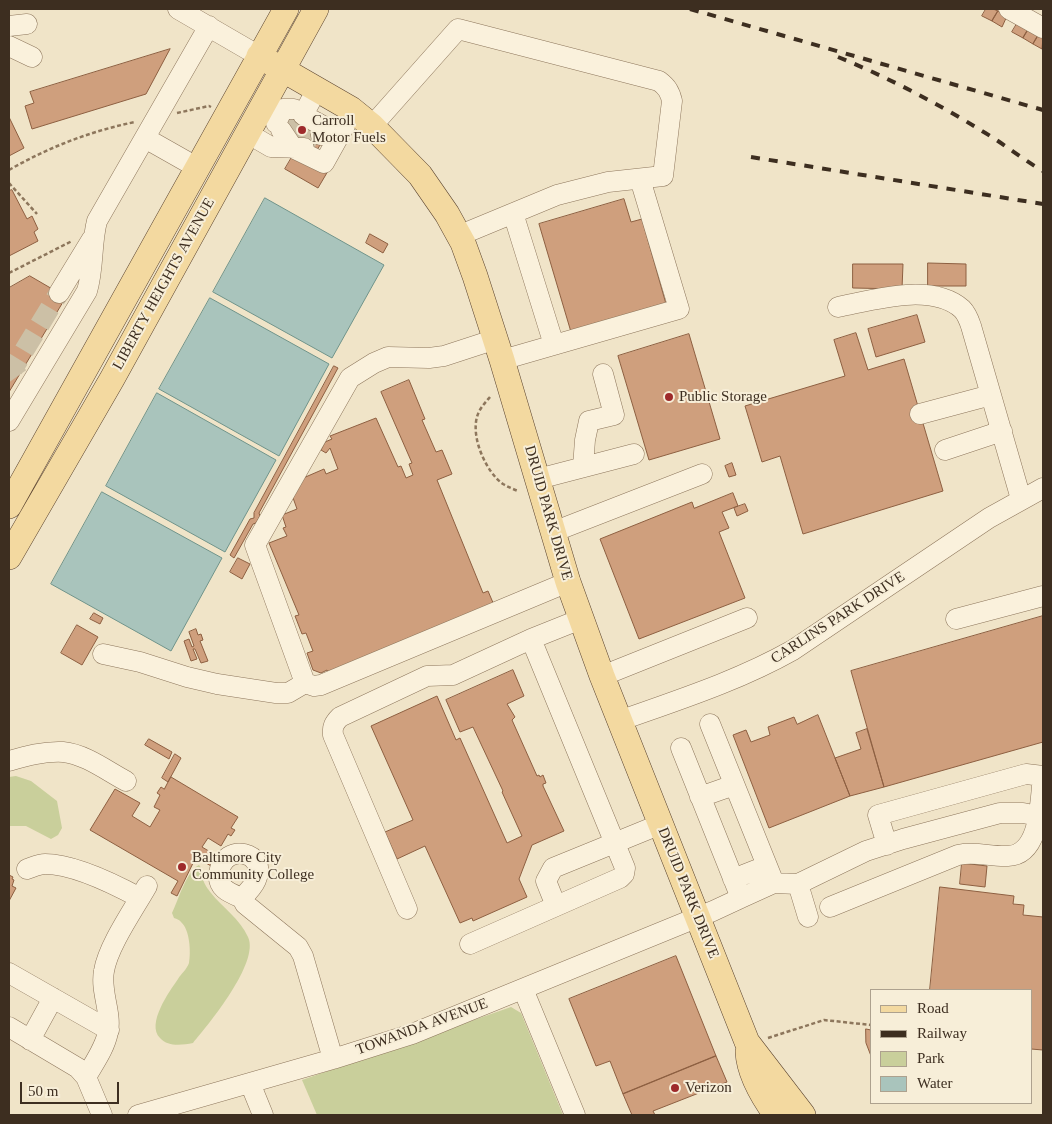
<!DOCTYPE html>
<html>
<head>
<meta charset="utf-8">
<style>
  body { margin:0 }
  #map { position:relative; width:1052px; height:1124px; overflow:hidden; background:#f0e4c8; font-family:Georgia,serif }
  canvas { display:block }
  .frame { position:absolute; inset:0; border:10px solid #3d2e20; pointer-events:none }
  .legend { position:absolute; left:870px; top:989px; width:162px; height:115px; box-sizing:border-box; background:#f7eed8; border:1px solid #ada18e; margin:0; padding:6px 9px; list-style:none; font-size:15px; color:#3d2e20 }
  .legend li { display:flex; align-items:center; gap:10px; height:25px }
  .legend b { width:25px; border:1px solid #ada18e }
  .scale { position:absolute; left:20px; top:1082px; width:99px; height:22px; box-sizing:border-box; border:2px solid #3d2e20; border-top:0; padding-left:6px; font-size:15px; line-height:18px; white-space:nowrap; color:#3d2e20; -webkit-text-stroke:4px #f7eed8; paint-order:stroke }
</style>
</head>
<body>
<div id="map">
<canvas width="1052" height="1124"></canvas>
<div class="frame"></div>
<ul class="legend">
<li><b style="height:6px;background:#f3d9a0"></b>Road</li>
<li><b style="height:6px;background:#3d2e20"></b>Railway</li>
<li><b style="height:14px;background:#c9cf9b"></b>Park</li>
<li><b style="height:14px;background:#a9c4bc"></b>Water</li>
</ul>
<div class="scale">50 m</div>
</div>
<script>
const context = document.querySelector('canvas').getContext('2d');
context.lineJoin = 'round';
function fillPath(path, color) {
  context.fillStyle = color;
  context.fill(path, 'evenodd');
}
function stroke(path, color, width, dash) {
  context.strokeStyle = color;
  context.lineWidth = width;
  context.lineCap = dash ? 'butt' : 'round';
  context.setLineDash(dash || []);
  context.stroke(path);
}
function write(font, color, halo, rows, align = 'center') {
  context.font = font + ' Georgia,serif';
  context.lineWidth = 4;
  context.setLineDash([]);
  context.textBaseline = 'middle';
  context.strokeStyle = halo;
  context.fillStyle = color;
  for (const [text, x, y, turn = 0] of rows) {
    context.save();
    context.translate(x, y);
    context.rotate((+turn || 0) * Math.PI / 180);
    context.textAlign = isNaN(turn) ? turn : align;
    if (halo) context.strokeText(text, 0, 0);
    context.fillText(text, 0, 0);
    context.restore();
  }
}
fillPath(new Path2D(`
  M16,776L31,781L57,801L62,828L58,835L51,839L26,826H9V777Z
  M199,865C203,870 201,874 203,879C204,884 208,889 211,893C222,907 240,919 248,937C260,962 209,1024 193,1043C182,1045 168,1047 160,1038C146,1024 169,992 178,979C181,974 187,969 189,963C191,952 190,930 181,922C180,920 177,919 174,918L172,913C178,901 187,870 199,865Z
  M511,1007L521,1013L563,1115H317L302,1080Z`), '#c9cf9b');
const water = new Path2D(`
  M265,198L384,265L332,358L213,292Z
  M210,298L329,364L279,456L159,389Z
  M157,393L276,460L225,552L106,486Z
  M102,492L222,558L171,651L51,584Z`);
fillPath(water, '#a9c4bc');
stroke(water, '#6f938a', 1);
const building = new Path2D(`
  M986,9H993L998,11L992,21L982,16Z
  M998,11L1007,16L1002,27L992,21Z
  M1018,22L1029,28L1023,38L1012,32Z
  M1029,28L1039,34L1033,44L1023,38Z
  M1039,34L1043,37L1042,49L1033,44Z
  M170,49L146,94L32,129L25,106L34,103L30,92Z
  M9,117L24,148L9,156Z
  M289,117L325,137L317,150L277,127Z
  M295,152L328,171L318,188L285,169Z
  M12,190L27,219L32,216L38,229L34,232L38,241L9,256V191Z
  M624,199L631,222L642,219L666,304L571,332L539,224Z
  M370,234L388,244L383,253L366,243Z
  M928,263L966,264V286H928Z
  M853,264H903L902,289L853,288Z
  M30,276L66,297L9,392V288Z
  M917,315L925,342L876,357L868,329Z
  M856,333L868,370L904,359L943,491L803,534L780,456L762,462L745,406L845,376L834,340Z
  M689,334L720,439L649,460L618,356Z
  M334,366L338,368L259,513L260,516L256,523L253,524L234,558L230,555L250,519L254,518V513Z
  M409,380L425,419L422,420L436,452L442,450L452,474L437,480L483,593L488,591L494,605L328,672L327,670L321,673L313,670L307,653L313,651L306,633L302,634L295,616L299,615L269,543L287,536L283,528L286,527L282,515L297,509L292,495L294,482L324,469L326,474L338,469L330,448L326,453L321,450L325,442L332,439L330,436L376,418L398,467L401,466L406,478L413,475L409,464L412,463L381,392Z
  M732,463L736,475L729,477L725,466Z
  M733,493L738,506L722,512L729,528L719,532L745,598L639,639L600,539L692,502L694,508Z
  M745,504L748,511L737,516L734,508Z
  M238,558L250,564L242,579L230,572Z
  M94,613L103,618L100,624L90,619Z
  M1043,616V742L884,787L851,671Z
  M77,625L98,637L82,665L61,653Z
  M196,629L198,635L201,634L203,640L200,641L208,661L201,663L195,649H193L197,659L191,661L184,641L189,639L192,647L194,646L189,632Z
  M513,670L524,696L507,704L515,717L512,720L537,776L539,775L540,777L543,775L546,783L543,784V786L564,831L532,845L519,879L527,897L473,921L472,918L460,923L425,846L397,859L385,832L413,820L371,726L437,696L456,740L460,738L507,843L522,836L502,792L503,791L473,727L460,732L446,700Z
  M818,715L850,796L769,828L733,735L746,730L751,742L770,735L768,727L794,717L797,724Z
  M867,729L884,787L850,796L835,758L861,749L856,733Z
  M149,739L172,752L169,759L145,745Z
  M175,754L181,758L168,782L162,778Z
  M171,777L238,817L231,828L235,830L231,836L228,834L221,846L208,838L202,847L217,856L211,866L196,857L177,896L171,893L178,881L90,830L115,789L140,803L132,816L150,827L160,810L154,807L160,795L157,793L161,787L164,789Z
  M962,863L987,866L985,887L960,884Z
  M9,875L13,877L12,879L14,880L12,886L16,888L9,901Z
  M940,887L1014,896L1013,904L1024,905L1023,915L1043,917V1050L1031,1049V990H930Z
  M676,956L716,1056L623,1094L610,1061L596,1066L569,999Z
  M866,1029L871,1030V1056L866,1043Z
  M716,1056L727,1082L653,1111L655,1115H632L623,1094Z`);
fillPath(building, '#cf9f7d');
stroke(building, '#8d5f41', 1);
stroke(new Path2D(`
  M291,135L299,123
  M305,144L313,130
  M18,376L13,369L59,293`), '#ccc0a6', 20, [20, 10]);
const minor = new Path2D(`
  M178,9L259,56
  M1009,9L1043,28
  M9,26L27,24
  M9,46L32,57
  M317,89L303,115L325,127L321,135
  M276,123L283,109H294
  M372,126L458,29L659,81C667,87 670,92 672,101L663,176L608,182L557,195L458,236
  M281,130L293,148L324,163L353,111
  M247,133L271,147L304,148
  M145,138L198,168
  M513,213L554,345L679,309L640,179
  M59,293L92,239
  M838,307C874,300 931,282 962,309C966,313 969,320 971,326L1021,499
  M496,339L444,356L429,358L388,357L374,363L350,378L255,545L305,683L314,686L321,685L568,582
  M502,360L554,345
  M920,414L991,395
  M9,421L87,291C94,268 91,244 97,221L209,26
  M945,450L1002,431
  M583,467L585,440L589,421L614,415L603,374
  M538,479L634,454
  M553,532L702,474
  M956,619L1043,596
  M103,654L140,662L187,677L217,684L276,693H288L305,683
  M602,676L747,618
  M619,721C678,700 738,681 793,650L989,518L1043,488
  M710,724L774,883
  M681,748L741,898L774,883L798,884L866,851L903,839L1000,813H1023L1043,817
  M9,761C26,756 44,751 63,752C85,754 107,771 126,781
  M700,797L734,785
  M27,869C33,867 39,864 45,864C73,864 116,885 140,898
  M733,879L766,866
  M798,884L808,917
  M242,898C230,893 217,889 219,873C224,841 269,852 256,880C253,887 247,893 242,898L245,904L298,947L303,956L333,1059
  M556,906L546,881L553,868L661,824
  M830,907L958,855C975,851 991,857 1008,856C1041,855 1040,800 1043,776L1026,774L878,815L887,845
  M407,909L333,735C332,727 334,723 340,717L427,676L453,675L531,639L581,619
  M470,944L620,878L624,874L625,868L531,639
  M9,973L109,1030
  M523,989L575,1115
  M9,1027L78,1068L86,1077L102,1115
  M30,1040L53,998
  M86,1077C94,1063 105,1048 108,1032C112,1013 100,991 104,971C108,946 134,909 147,886
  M250,1083L263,1115
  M138,1115L333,1059L412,1034L713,911L741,898`);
const major = new Path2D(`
  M259,56L351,109L372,126L420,175L447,214L463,243L475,276L502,360L568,582L602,676L747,1042L803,1115
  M9,506L286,9
  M9,557L112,379L316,9
  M748,1052C749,1074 763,1097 776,1115`);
stroke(minor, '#8d765c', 21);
stroke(major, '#5b4430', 26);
stroke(new Path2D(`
  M177,113L209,106L211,107
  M9,170C49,147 91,131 135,122
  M9,183L37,214
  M9,273L72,241
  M490,397C485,403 479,409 477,417C471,438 486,472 503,484C508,487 513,489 518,491
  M768,1038L824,1020L871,1025`), '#8d765c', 2.5, [4, 2.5]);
stroke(minor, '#faf1dc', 20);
stroke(major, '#f3d9a0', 25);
stroke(new Path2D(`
  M690,9L1043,110
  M838,57C887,77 937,103 982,131C1003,143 1022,159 1043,171
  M751,157L1043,204`), '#3d2e20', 4, [9, 9]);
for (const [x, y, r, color] of [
  [302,130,5,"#9e2a2b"],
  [669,397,5,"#9e2a2b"],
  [182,867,5,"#9e2a2b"],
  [675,1088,5,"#9e2a2b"]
]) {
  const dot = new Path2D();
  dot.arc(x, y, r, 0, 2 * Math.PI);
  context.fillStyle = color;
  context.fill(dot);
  stroke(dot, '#f7eed8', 2);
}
write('15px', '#3d2e20', '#f7eed8', [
  ["Carroll",312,121],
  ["Motor Fuels",312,138],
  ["Public Storage",679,397],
  ["Baltimore City",192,858],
  ["Community College",192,875],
  ["Verizon",685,1088]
], 'left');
write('15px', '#3d2e20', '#f7eed8', [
  ["LIBERTY HEIGHTS AVENUE",164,284,-61],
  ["DRUID PARK DRIVE",548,513,74],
  ["CARLINS PARK DRIVE",838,618,-33],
  ["DRUID PARK DRIVE",688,893,68],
  ["TOWANDA AVENUE",422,1027,-20]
]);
</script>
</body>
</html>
